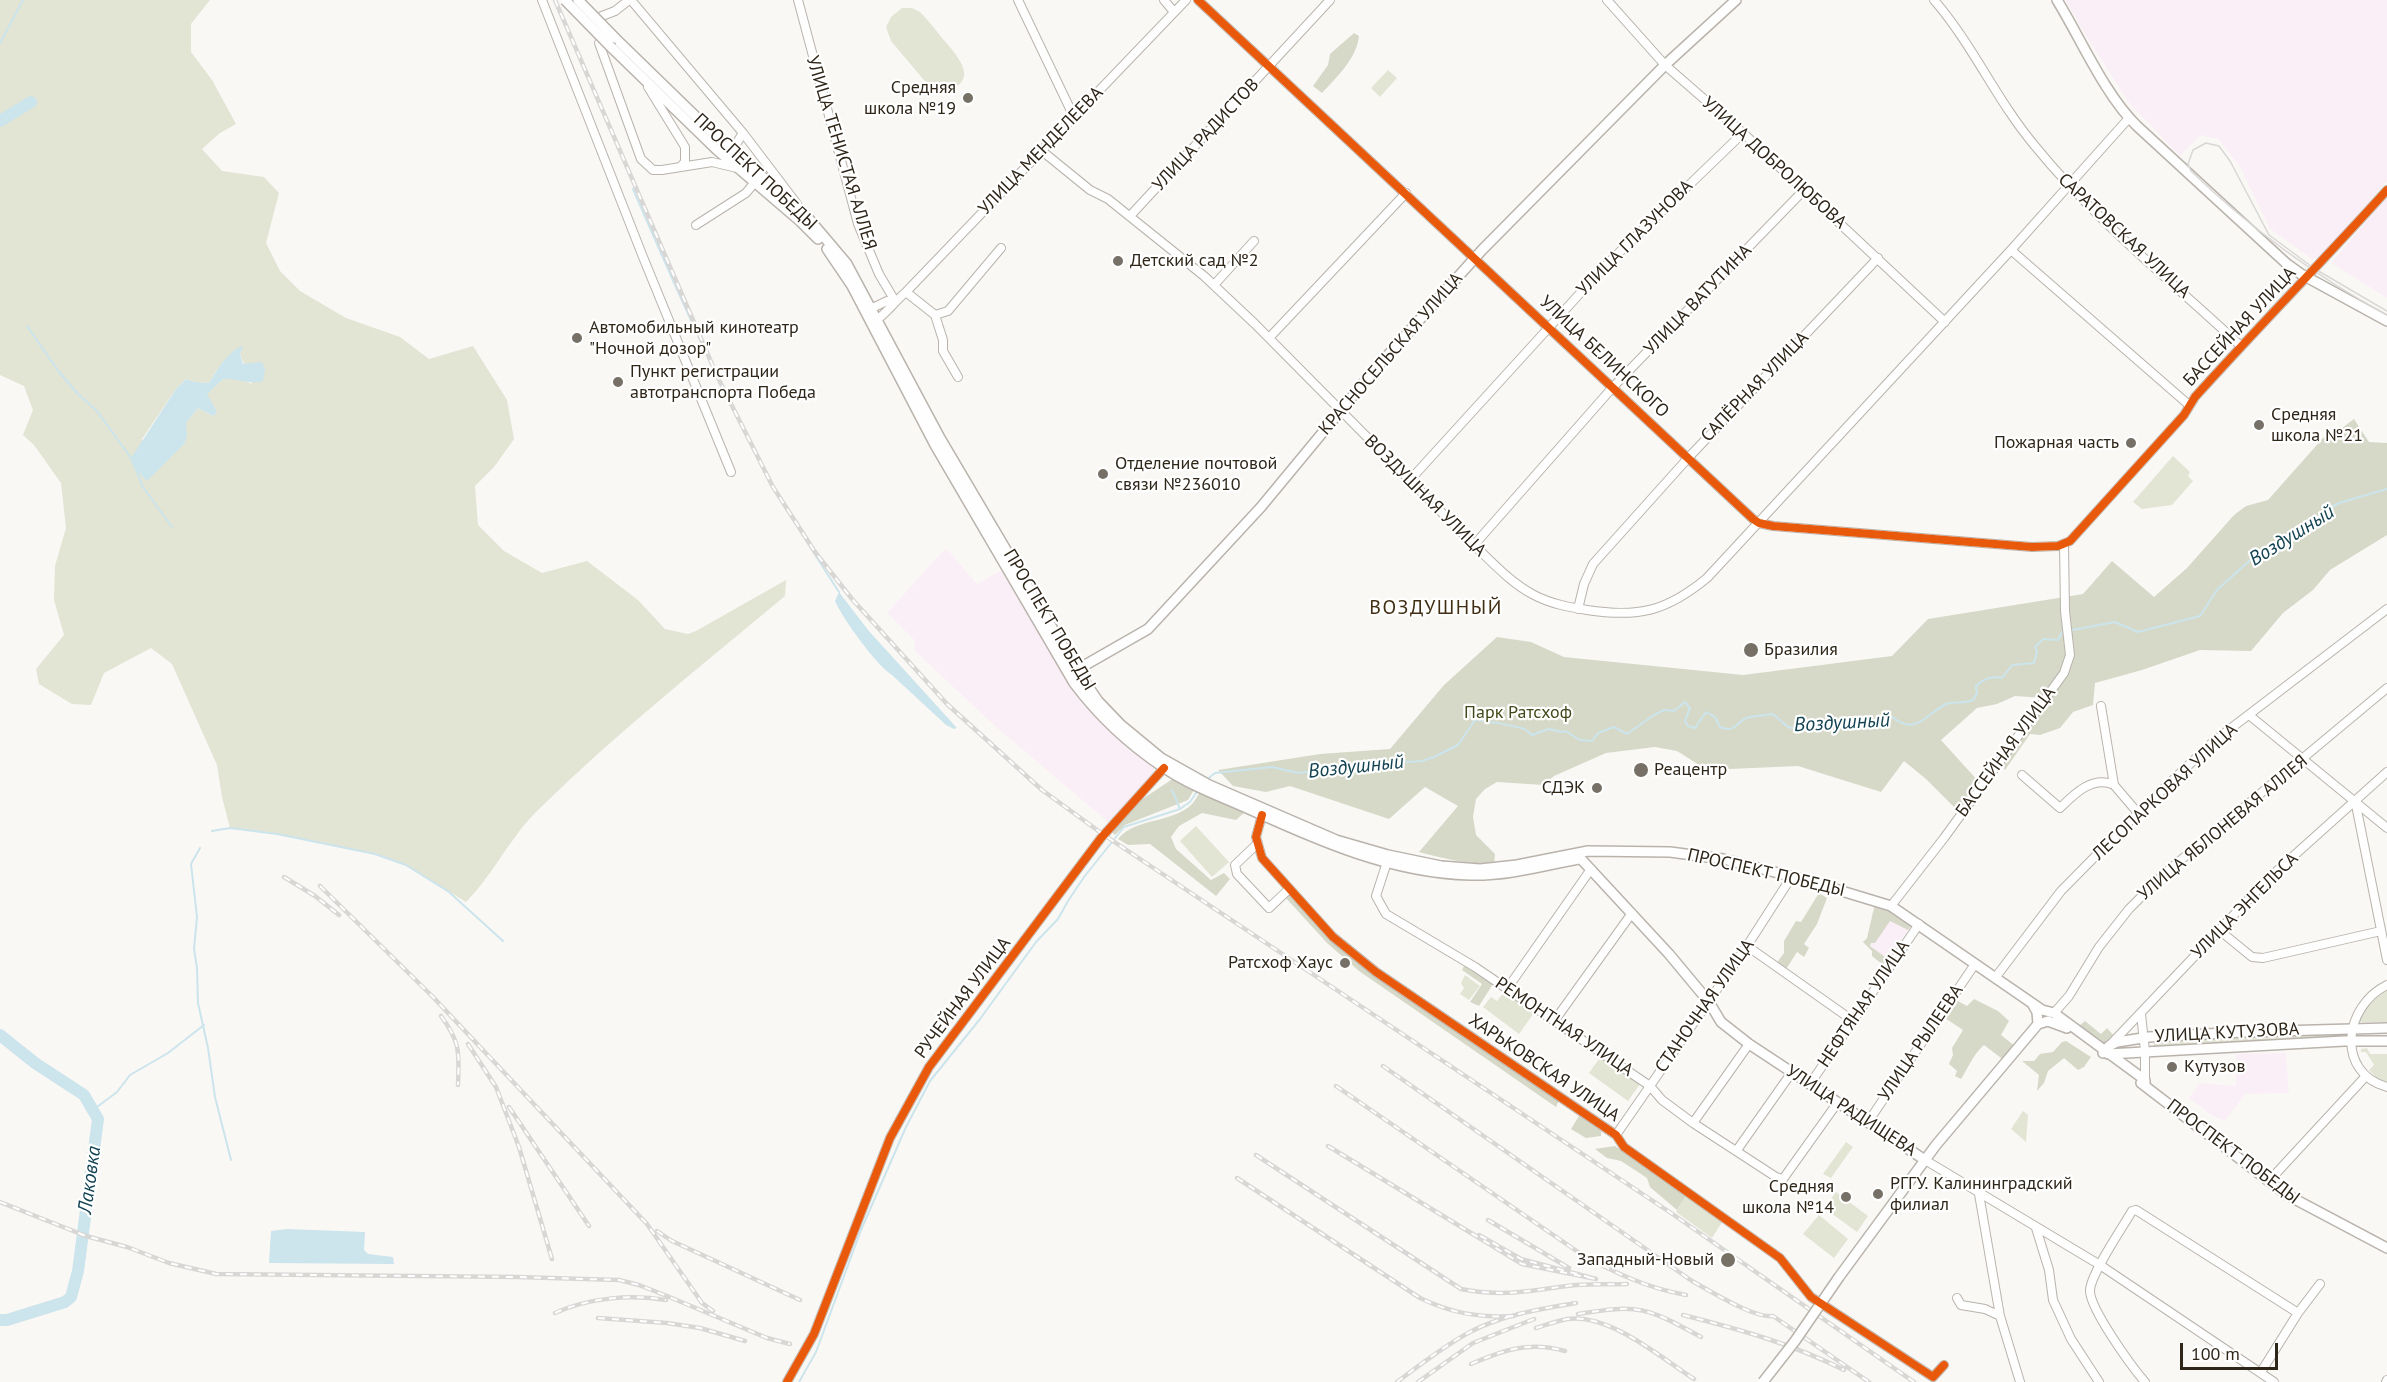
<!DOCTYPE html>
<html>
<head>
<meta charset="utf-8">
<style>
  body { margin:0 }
  #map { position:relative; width:2387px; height:1382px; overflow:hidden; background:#faf8f5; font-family:"PT Sans",sans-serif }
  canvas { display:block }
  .scale { position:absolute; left:2180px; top:1343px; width:98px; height:27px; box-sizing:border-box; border:3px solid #2f261a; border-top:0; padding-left:8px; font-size:18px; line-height:21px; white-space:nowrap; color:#2f261a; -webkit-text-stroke:4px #fff; paint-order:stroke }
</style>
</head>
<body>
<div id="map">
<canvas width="2387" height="1382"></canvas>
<div class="scale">100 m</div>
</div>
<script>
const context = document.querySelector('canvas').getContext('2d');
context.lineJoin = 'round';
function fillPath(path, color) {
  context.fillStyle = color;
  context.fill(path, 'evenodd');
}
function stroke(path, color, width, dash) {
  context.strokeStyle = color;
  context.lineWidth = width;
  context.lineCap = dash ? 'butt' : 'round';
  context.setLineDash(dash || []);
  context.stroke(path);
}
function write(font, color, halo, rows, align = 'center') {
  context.font = font + ' "PT Sans",sans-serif';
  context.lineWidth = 4.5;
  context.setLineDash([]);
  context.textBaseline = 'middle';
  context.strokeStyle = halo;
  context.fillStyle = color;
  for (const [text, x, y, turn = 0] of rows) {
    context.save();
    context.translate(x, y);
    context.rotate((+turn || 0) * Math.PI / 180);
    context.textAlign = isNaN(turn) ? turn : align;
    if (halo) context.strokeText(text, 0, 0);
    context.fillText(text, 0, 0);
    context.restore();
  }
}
fillPath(new Path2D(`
  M2065,0H2387V181L2319,258L2312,259L2270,229L2240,167L2218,139L2201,135L2180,156L2130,104L2089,41Z
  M2387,197V298L2331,263Z
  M947,549L977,584L1004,569L1073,687L1097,718L1153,766L1155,772L1108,822L996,727L915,651V641L887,613L941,553Z
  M1872,912L1913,923L1888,959L1870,946L1869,940Z
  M2286,1053L2289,1093L2245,1094L2225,1121L2211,1115L2189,1098L2200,1083L2236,1086V1054Z`), '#fbeff7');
fillPath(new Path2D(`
  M0,0H210L191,24V52L212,80L236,124L220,133L202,149L222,171L264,177L279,193L266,243L280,271L300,291L346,318L400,337L429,359L473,346L507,400L514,439L494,467L475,486L478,525L504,551L542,573L587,561L638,600L665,629L688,634L696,631L786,580L785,596C701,666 614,735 536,812C509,839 493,875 466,902L406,865L375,854L277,834L230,828L222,797L217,765L172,664L151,648L104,673L91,705L72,704L39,684L36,669L64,635L54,600L55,566L66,528L61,483L34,445L23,435L33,410L24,386L0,375ZM240,354L252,384L238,378L223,379L206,394L217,412L213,416L198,408L186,423L185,443L147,480L142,439L176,389L186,379L195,382L209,383L216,371Z
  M902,8H912L920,12C928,20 935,29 942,38C957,55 983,83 943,91L929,86L891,41L886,27L891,17Z
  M1388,70L1397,78L1380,97L1371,88Z
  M2173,456L2190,472L2188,476L2193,481L2172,505L2142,509L2133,502Z
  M1196,826L1229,862L1212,877L1180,841Z
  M1465,975L1480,986L1469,1000L1460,994L1464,988L1461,983Z
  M2387,989V1022H2359L2368,1004Z
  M1504,992L1534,1013L1519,1034L1483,1007L1491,997L1497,1001Z
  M2339,1032L2340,1038L2154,1047V1041Z
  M2367,1048L2370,1054H2387V1082L2378,1079L2369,1070L2374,1065L2366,1052H2361V1049Z
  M1601,1056L1640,1084L1628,1101L1589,1073Z
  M2023,1111L2028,1115L2026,1142L2011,1129Z
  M1846,1142L1853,1147L1831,1178L1823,1174Z
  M1836,1192L1868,1216L1857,1232L1824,1208Z
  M1686,1196L1722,1222L1712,1238L1676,1212Z
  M1819,1215L1848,1239L1834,1258L1803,1234Z`), '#e2e4d4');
fillPath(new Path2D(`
  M1354,33L1359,36C1357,58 1336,78 1322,93L1313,86L1328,65L1330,54Z
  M2354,419L2369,442L2387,443V535L2330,570L2313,590L2283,613L2251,651L2200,650L2142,670L2095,683L2093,705L2073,712L2060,728L2040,735L2030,734L2005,770L2001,764L2044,698L2015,696L1997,704L1977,708L1941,740L1979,782L1957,810L1926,779L1904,761L1881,792L1798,766L1707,770L1677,751L1655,747L1606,753L1554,776L1543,785L1497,782L1485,789L1476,799L1473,817L1476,835L1495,854L1494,864C1468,864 1444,859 1419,852L1458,806L1425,787L1389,819L1290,786L1266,792L1233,786L1218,770L1320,754L1390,749L1444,685L1497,637L1531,642L1564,657L1743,675L1892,656L1928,619L2083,594L2112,561L2154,597L2187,568L2234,515L2246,506L2268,500L2323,438L2342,428Z
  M1174,778L1195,788L1188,800L1125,825L1115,835L1112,832L1141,800Z
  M1200,792L1244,813L1236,820L1202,813L1179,826L1171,837L1176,849L1211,880L1224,873L1230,879L1216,896L1150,844L1128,845L1118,839C1136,817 1172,824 1192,804C1195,801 1198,795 1200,792Z
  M1290,893L1332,939L1559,1100L1556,1107L1359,971L1327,943L1285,897Z
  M1819,893L1827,898L1817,924L1804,944L1809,948L1804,957L1797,952L1785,971L1776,964L1784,953V941L1796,921L1801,922Z
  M1875,904L1891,909L1913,923L1908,930L1890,921L1875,943H1871L1870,946L1888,959L1883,965L1872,956V951L1863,942L1867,938Z
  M1464,966H1468L1493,984L1479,1006L1470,1002L1482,984L1462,970Z
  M1974,999L1998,1011L2009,1021L2001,1035L2016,1047L2005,1061L1984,1045C1972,1056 1970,1065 1961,1079L1955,1076L1957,1071L1949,1064L1953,1055L1952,1048L1963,1030L1942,1016L1956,1000L1967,1006Z
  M2085,1021L2101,1034L2107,1028L2114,1036L2107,1044L2103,1043L2080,1025Z
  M2066,1041L2091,1057L2084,1067L2078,1070L2064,1058L2048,1071L2044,1083L2037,1091L2039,1075L2022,1061H2034L2040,1054L2053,1052L2062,1042Z
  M1579,1116L1601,1131V1136L1586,1138L1571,1129Z
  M1615,1146L1686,1196L1677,1210L1650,1187L1647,1178L1621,1161L1607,1158L1595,1149Z`), '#d6d9c8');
fillPath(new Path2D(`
  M243,346L240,354L243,364L262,362L265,370L263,381C249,385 237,378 223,379L207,394L217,412L213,416L198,408L186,423L187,435L185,443L147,481L137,471L131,458L176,389L186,379L195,382L209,383C216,371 229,350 243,346Z
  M839,592L868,630L957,728L954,729L946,725L892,675C876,665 843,619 835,601Z
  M287,1229L365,1232L364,1250L368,1254L393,1257L394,1264L269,1263L271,1231Z`), '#cce4ec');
stroke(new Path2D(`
  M0,43L23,0
  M633,189C672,279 711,368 756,455C781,502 810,547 839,592
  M27,326L59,372L77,393L97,411L131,458L143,487L172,527
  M1205,781L1215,773L1272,767L1298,773L1308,772L1315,768L1357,771L1362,770L1367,765L1390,764L1399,760L1407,762L1422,761L1434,757L1458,745L1475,720C1478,719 1520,727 1524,729C1527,730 1529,733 1532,735L1549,729L1562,732L1565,731L1580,740L1592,741L1598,733L1614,727L1627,734L1654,715L1664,710L1674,711L1685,702L1690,708L1685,721L1688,726L1695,728L1706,712L1715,717L1720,727C1738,734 1735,720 1750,717C1757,716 1765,715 1773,714L1788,727L1802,730L1829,723L1839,725L1856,722L1864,725L1887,721L1892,717C1916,736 1925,715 1946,704C1952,701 1964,704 1973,700L1977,693L1976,686C1985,678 1991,676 2002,678L2012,665L2034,663L2037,652L2035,647L2043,639L2058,640L2062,632L2115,622L2138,632L2200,616L2217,590L2258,553L2279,546L2310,524L2324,511L2339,503L2387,489
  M1172,790L1180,809
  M212,831L230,828L277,834L375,854L406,865L449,892L503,941
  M200,848L191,864L197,917L194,949L197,968L198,1003L208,1048L215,1097L231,1160
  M93,1110L117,1092L130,1075L168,1053L204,1025
  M799,1382L816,1352L861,1230L906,1127L930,1081L980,1019L1036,942L1058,919L1068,901L1084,877L1124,827L1180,809L1190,802L1198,790`), '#cce4ec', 2);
stroke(new Path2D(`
  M0,121L31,102
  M0,1035L35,1063L84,1095L98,1119L78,1271L71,1297L65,1302L7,1320H0`), '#cce4ec', 12);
const minor = new Path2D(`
  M542,0L643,257L731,472
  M631,0L743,133L797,204
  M798,0L858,224L879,274L895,301
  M1018,0L1074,117
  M1164,0L1174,12
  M1198,0L1753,519L1759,523L1773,526L2032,547L2058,546L2070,541L2184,415L2195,397C2258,327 2324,260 2387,190
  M1607,0L1665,65L1743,133L1945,322
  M1934,0C1973,45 1997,101 2035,146C2095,220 2171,281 2241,346
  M602,16L615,11L629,0
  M599,43L641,159L653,170H662L712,162L737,168
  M648,87L685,147V162L681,166
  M724,143L736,144L743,133
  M1042,151L1090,190L1108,199L1204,276L1255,324L1474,545C1493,563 1511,583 1534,595C1551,604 1569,607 1587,610C1639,618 1667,611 1707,578L2011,250L2129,118
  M1130,216L1330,0
  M696,225L746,193L755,182
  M2011,250L2189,405
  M1214,285L1254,241
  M906,292L935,315L948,311L1001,248
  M868,310L887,301H895
  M935,315L943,340V351L958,377
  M874,322C887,313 894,302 906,292L1186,0
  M1269,338L1406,193
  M1410,480L1604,267L1743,133
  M1474,545L1613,387L1804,190
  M1578,609L1584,584L1593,564L1689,457L1878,258
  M2101,706L2114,785L2138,813
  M2249,715L2387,828
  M2022,775L2060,808C2074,794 2093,775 2114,785
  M2355,800L2387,960
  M1262,815L1256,837L1262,858L1333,937L1376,972L1616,1135L1624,1147L1780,1258L1811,1297L1933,1377L1944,1365
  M1258,843L1235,865L1237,874L1269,908L1289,889
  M1387,862L1376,896L1386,914L1475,967L1650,1086L1662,1100L1693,1123L1776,1177L1783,1179L1838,1102
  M1891,906L1944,838L2064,673L2070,655L2065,611L2064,544
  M2219,930L2252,957L2263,958L2381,931
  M1747,946L1852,1020
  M1995,978L2061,891L2138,813L2213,742L2387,609
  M2387,985C2344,1006 2335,1072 2387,1087
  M1507,989L1591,869
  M2054,1013L2069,996L2099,947L2129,909L2164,874L2387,688
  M2141,1014L2145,1051V1080
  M1555,1020L1632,913
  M2110,1045L2269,878L2387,772
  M1810,1084L1919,924
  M1868,1122L1975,964
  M1693,1123L1749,1044
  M1616,1135L1747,946L1792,876
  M1737,1150L1792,1072
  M1925,1160L2100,1265L2274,1382
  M2269,1181L2366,1076
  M1979,1194L2000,1316L2020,1382
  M2036,1228L2049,1270L2053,1300L2071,1339L2099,1382
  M1957,1298L1961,1305L1985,1309L2000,1316
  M2298,1313L2320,1284
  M787,1382L814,1334L890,1138L929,1067L1101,838L1164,768
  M2145,1382C2132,1367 2089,1308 2090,1290C2091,1273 2123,1227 2132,1211L2136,1210L2298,1313L2261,1372
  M2386,1382L2387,1380`);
const major = new Path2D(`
  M2057,0C2081,39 2105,95 2137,126L2287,264L2301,274L2387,321
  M615,38L722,142L803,212L847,264L940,438L1077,670L1098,701L1121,725L1161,758L1209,785L1336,840L1388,855L1441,866L1480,869L1517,865L1588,851L1670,852L1723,859L1802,879L1891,906L2042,1010L2054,1013L2145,1080V1086
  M612,48L716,149L800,221L818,239
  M827,249L852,286L935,445L1074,683C1098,715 1130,745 1163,767C1189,785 1220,796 1249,809C1319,841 1392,873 1470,875C1507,876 1542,866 1578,859L1582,860L1669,954L1709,1002L1721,1022L1749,1044L1925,1160
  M1073,672L1148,629L1261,507L1371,374L1482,250L1665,65L1736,0
  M2038,1024L2048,1021L2067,1028
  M2103,1053L2109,1046L2117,1042L2149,1037L2244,1032L2387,1028
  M2108,1054L2344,1041H2387
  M2141,1083L2287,1195L2387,1248
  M1839,1277L1936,1145L2038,1024L2037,1012L2033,1005`);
stroke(minor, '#b9b3ac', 10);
stroke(major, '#b9b3ac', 12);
stroke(minor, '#fefefe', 8);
stroke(major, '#fefefe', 9);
stroke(new Path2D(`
  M2387,311L2315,269L2269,235L2230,161L2219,146L2206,143L2193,150L2188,164L2191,171C2250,228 2315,276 2387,315`), '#d8d7d5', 1.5);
const rail = new Path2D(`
  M555,0L718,378L773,487L815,552L852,599L947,704L1042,790L1104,835L1671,1213L1914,1382
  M284,877L315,896L339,915
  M320,886L432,996L647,1224L702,1303L713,1311
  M441,1016C461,1043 459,1053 458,1085
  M468,1044L496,1087L519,1147L552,1259
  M1383,1066L1692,1281C1710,1291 1755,1319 1773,1316L1869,1382
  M1336,1086L1581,1254C1615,1273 1647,1288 1686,1295
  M509,1107L589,1226
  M1328,1146L1522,1264L1596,1279L1521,1259L1479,1235
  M1256,1155L1461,1289C1503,1297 1527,1291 1567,1286C1587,1283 1608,1285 1627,1284
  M1237,1178L1420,1298C1451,1313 1479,1318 1514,1316
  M0,1202L86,1236L127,1247L169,1263L216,1274L517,1277L619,1280L639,1285L667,1296L767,1338L790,1344
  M1488,1220L1569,1268
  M657,1231L672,1241L800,1300
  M555,1313C588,1298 630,1294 666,1300
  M1578,1314C1640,1304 1646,1307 1701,1337
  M1683,1315C1738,1329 1793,1344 1844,1370
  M598,1318L667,1323L700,1328L745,1341
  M1536,1328C1546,1325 1557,1321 1567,1319C1609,1313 1660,1357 1694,1379
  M1471,1364C1504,1350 1528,1341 1565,1351
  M1397,1382C1421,1364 1444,1346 1470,1332C1502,1315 1540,1309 1576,1303
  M1418,1382L1473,1343L1534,1319`);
stroke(rail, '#d8d7d5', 4.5);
stroke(rail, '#fff', 2, [7]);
const majorBridge = new Path2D(`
  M565,0L612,48
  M578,0L615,38
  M1763,1382L1795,1341L1839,1277`);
stroke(majorBridge, '#b9b3ac', 12, []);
stroke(majorBridge, '#fefefe', 9);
stroke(new Path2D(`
  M1198,0L1753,519L1759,523L1773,526L2032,547L2058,546L2070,541L2184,415L2195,397C2258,327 2324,260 2387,190
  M1262,815L1256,837L1262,858L1333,937L1376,972L1616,1135L1624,1147L1780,1258L1811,1297L1933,1377L1944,1365
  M787,1382L814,1334L890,1138L929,1067L1101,838L1164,768`), '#e8590c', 8);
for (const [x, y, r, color] of [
  [968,98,6,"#767067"],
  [1118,261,6,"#767067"],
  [577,338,6,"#767067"],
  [618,382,6,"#767067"],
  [2259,425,6,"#767067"],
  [2131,443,6,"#767067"],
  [1103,474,6,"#767067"],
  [1751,650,8,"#767067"],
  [1641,770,8,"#767067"],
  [1597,788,6,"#767067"],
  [1345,963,6,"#767067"],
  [2172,1067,6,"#767067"],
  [1878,1194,6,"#767067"],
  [1846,1197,6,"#767067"],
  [1728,1260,8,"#767067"]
]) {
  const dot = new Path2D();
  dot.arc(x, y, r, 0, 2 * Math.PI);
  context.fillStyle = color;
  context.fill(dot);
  stroke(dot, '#fff', 2);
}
write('18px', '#2f261a', '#fff', [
  ["Средняя",956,88,"right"],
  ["школа №19",956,109,"right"],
  ["Детский сад №2",1130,261],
  ["Автомобильный кинотеатр",589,328],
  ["\"Ночной дозор\"",589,349],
  ["Пункт регистрации",630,372],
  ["автотранспорта Победа",630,393],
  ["Средняя",2271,415],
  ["школа №21",2271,436],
  ["Пожарная часть",2119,443,"right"],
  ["Отделение почтовой",1115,464],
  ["связи №236010",1115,485],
  ["Бразилия",1764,650],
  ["Реацентр",1654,770],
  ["СДЭК",1585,788,"right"],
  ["Ратсхоф Хаус",1333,963,"right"],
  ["Кутузов",2184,1067],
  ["РГГУ. Калининградский",1890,1184],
  ["филиал",1890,1205],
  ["Средняя",1834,1187,"right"],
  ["школа №14",1834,1208,"right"],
  ["Западный-Новый",1714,1260,"right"]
], 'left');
write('18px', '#2f261a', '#fff', [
  ["УЛИЦА РАДИСТОВ",1206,135,-47],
  ["УЛИЦА МЕНДЕЛЕЕВА",1041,151,-46],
  ["УЛИЦА ТЕНИСТАЯ АЛЛЕЯ",841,153,73],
  ["УЛИЦА ДОБРОЛЮБОВА",1774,163,42],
  ["ПРОСПЕКТ ПОБЕДЫ",755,172,43],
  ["САРАТОВСКАЯ УЛИЦА",2124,236,43],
  ["УЛИЦА ГЛАЗУНОВА",1635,238,-45],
  ["УЛИЦА ВАТУТИНА",1698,300,-46],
  ["БАССЕЙНАЯ УЛИЦА",2240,327,-47],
  ["КРАСНОСЕЛЬСКАЯ УЛИЦА",1391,354,-49],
  ["УЛИЦА БЕЛИНСКОГО",1604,357,43],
  ["САПЁРНАЯ УЛИЦА",1755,387,-46],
  ["ВОЗДУШНАЯ УЛИЦА",1425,496,45],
  ["ПРОСПЕКТ ПОБЕДЫ",1049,620,59],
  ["БАССЕЙНАЯ УЛИЦА",2006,752,-54],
  ["ЛЕСОПАРКОВАЯ УЛИЦА",2165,792,-43],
  ["УЛИЦА ЯБЛОНЕВАЯ АЛЛЕЯ",2223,828,-40],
  ["ПРОСПЕКТ ПОБЕДЫ",1766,873,13],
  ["УЛИЦА ЭНГЕЛЬСА",2245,906,-45],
  ["РУЧЕЙНАЯ УЛИЦА",963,998,-53],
  ["НЕФТЯНАЯ УЛИЦА",1864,1004,-56],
  ["СТАНОЧНАЯ УЛИЦА",1705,1006,-55],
  ["РЕМОНТНАЯ УЛИЦА",1564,1027,34],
  ["УЛИЦА КУТУЗОВА",2227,1033,-3],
  ["УЛИЦА РЫЛЕЕВА",1921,1043,-56],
  ["ХАРЬКОВСКАЯ УЛИЦА",1544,1068,34],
  ["УЛИЦА РАДИЩЕВА",1851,1111,33],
  ["ПРОСПЕКТ ПОБЕДЫ",2233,1152,37]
]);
write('18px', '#3f4818', '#fff', [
  ["Парк Ратсхоф",1518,713]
]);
write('italic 20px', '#134352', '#fff', [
  ["Воздушный",2292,536,-32],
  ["Воздушный",1842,723,-3],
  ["Воздушный",1356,767,-6],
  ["Лаковка",90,1180,-82]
]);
context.letterSpacing = '1.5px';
write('20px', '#412e13', '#fff', [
  ["ВОЗДУШНЫЙ",1436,608]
]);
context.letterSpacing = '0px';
</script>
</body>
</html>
